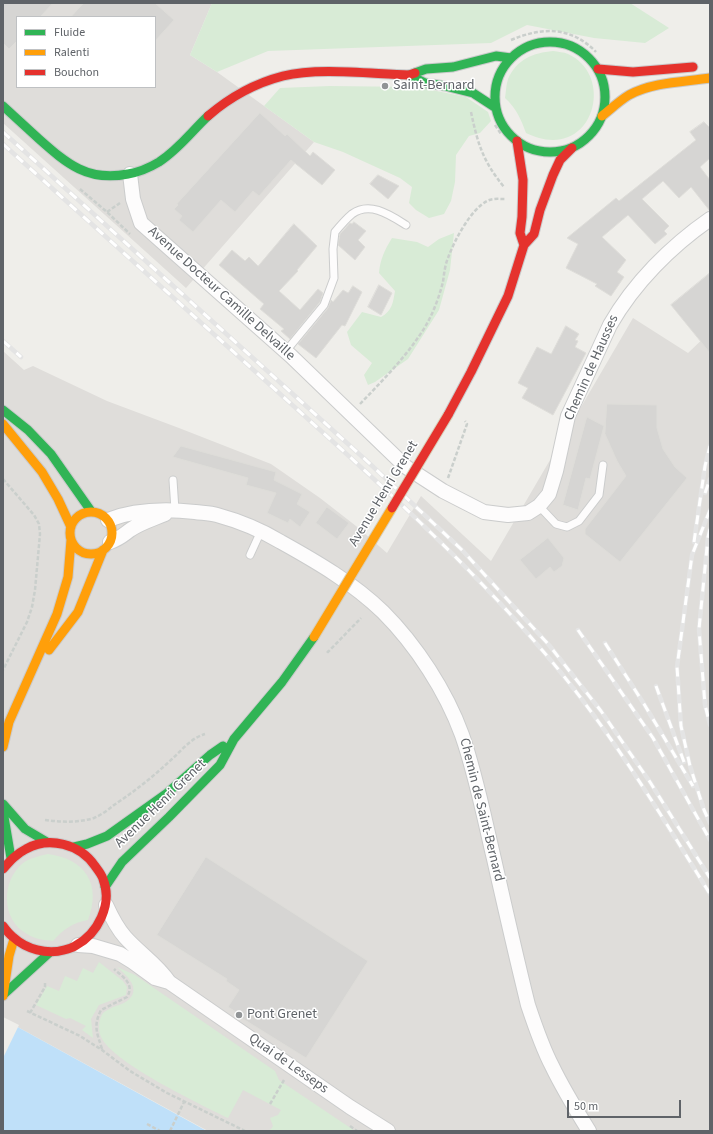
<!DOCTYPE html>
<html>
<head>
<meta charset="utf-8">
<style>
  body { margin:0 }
  #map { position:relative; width:713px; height:1134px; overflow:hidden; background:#efeeea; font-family:"Source Sans 3",sans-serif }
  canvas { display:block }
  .frame { position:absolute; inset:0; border:4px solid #5f6368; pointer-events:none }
  .legend { position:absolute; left:16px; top:16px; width:140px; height:72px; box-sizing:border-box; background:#fff; border:1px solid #bfc1c3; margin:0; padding:5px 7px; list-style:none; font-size:12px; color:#5f6368 }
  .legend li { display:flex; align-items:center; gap:8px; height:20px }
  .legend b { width:20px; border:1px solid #bfc1c3 }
  .scale { position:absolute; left:567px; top:1100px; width:114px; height:18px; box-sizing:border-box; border:2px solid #5f6368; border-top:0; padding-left:5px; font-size:12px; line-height:14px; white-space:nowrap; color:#5f6368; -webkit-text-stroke:3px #fff; paint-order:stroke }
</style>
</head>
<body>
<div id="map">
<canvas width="713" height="1134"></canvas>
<div class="frame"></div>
<ul class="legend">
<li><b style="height:5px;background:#30b455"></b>Fluide</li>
<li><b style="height:5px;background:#ff9f0a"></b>Ralenti</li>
<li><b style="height:5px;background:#e5322d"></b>Bouchon</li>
</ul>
<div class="scale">50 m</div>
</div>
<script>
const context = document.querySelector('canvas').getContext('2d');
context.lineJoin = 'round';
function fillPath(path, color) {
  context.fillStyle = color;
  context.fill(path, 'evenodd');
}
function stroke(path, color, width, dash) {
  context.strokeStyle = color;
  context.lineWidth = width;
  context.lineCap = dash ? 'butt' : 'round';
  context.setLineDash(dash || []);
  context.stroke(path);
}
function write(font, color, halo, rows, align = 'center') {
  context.font = font + ' "Source Sans 3",sans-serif';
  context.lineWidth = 3;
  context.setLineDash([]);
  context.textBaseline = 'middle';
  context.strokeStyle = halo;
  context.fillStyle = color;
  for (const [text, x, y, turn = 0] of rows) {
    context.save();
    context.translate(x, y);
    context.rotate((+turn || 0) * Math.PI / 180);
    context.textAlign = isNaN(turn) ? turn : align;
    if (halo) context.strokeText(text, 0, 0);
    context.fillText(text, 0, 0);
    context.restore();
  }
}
fillPath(new Path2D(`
  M3,3H212L190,55L217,72L314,142L186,288L3,123ZM17,17H155V87H17Z
  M633,318L688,353L710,332V1131H208L3,1019V351L24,370L33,366L107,401L179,428L271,464L320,498L356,526L387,553L421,496L491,561Z`), '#dfddda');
fillPath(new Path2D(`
  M212,3H630L669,28L645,43L594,38L527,25L491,43L268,51L217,72L190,55Z
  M553,51C558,52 564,52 568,54C610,73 598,140 553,140C543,140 535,137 526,133C521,119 516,108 505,98C506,92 506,85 508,79C517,59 533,53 553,51Z
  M330,86L417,87L466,97L488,112L491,121L480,133L469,136L456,155L455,182L451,201L444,214L429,218L416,210L409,203L412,187L400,178L343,152L314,142L264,106L280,88Z
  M454,233L450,270L439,310L408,359L375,382L368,385L364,375L372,363L351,345L347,332L362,312L381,317C392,311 393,303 395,291L379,273C380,260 385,249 392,238L417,242L428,247L439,239Z
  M48,854C85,859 102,884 88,920C72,923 64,929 53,941C43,940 35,939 27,934C1,920 1,881 23,863C30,858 39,856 48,854Z
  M99,962L123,981L127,987L126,995L99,1005L91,1019L93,1038L82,1030L86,1026L70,1018L66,1019L36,1005L47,986L59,991L65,976L77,981L83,968L93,973Z
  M117,967L135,975L275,1071L279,1080L355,1131H267L271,1129L273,1126L270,1118L278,1115L281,1110L243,1090L228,1118C202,1105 106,1060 100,1034C98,1027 99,1019 103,1013C105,1011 110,1009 113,1007C118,1005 123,1004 127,1001C143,989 126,975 117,967Z`), '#d8ebd6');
fillPath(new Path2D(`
  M3,1019L205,1130L208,1131H3Z`), '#bfe0f9');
fillPath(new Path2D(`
  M3,1017L19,1025L3,1058Z`), '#efeeea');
const building = new Path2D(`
  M3,3H53L40,17H17V41L9,49L3,43Z
  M84,3H155L174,20L155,41V17H71Z
  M260,113L285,136L287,134L310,156L313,152L335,170L322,185L291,160L259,196L253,191L235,212L221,200L193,232L179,220L182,216L174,209L178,205L177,204Z
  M704,122L710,128V158L700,167L710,180V211L691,187L679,198L663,181L642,199L669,226L664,231L667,234L655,244L628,215L602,237L626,260L617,272L624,277L611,296L595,286L597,284L566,268L578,244L567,238L616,198L619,201L696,140L690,132Z
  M378,175L399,186L388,199L370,184Z
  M354,222L366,231L358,240L365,247L355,260L338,245L340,234L350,223L352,224Z
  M294,224L317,246L297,270L298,271L279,291L300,310L318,289L323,293L320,302L290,339L281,331L284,329L260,309L264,304L219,265L232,250L245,261L249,257L258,266Z
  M710,273V353L671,305Z
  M379,285L392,293L381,315L368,307Z
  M353,286L362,292L345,326L342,325L316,358L298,344L328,308L331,300L333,302L343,290L348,293Z
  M566,326L579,334L575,340L578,341L575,347L586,353L553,415L522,398L528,388L518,383L537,347L551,354Z
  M607,404L657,405V428L663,449L675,467L687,478L620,562L585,534V529L626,476L617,461L605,434Z
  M587,417L604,426L590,479L586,478L578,510L563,505Z
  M181,446L276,472L274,480L302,494L297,504L310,512L300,527L290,519L288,523L267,513L276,493L246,485L248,478L173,457Z
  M327,507L349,523L337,539L316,523Z
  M548,538L564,558L562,566L554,572L550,567L536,579L520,560Z
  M206,857L368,961L306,1058L240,1017L241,1015L228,1007L239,990L226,981L227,979L157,935Z`);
fillPath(building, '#d6d5d3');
stroke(building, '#deddd9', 1);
const lane = new Path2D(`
  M286,351L324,305L334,278L333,249L335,232C340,226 346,219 352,214C370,201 390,215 406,225
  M173,480L175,510
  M539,506L556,524L567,527L579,521L599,495L603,465
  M250,555L261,531`);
const street = new Path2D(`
  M130,174L133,199L141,223L291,356L406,467L443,491L484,512L508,515L528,513L539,506L549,494L556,471L568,416L610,325C634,283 671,246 710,219
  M108,520C136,509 167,509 195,512C202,513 210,513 217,515C239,521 261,530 281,542C317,562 353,583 383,612C416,645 446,691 462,735C476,775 484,817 494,859C505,908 516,956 528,1005C535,1026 542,1047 552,1066C563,1089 576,1110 589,1131
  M110,542C119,539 122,536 130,530C140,523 153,519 165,514
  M106,905C111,916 117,928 125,937C139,953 157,964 169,982L350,1107L388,1131
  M78,945L93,946L120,954L133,962L155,978L169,982`);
const fast = new Path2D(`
  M495 97a55 55 0 1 1 110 0a55 55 0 1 1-110 0Z
  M415,73L426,69L453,67L496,56L511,58
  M409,75L425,83L445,86L473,93L496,108
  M3,106C15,117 27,128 39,139C67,164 88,182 128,174C140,172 149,168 159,162C179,149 191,132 208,116
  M3,410L28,430L51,454L91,511
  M3,804L25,829L47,842
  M3,811L11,858
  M74,847L87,844L107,836L166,794L210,755L223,746
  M105,887L122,862L169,817L220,765L234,739L282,682L314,637
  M3,995L49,953`);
const slow = new Path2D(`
  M602,116C611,109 619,101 629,95C653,82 683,82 710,78
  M3,424L42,472L58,499L71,527
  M70 533a21 21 0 1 1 42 0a21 21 0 1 1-42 0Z
  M49,650L78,612L103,550
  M3,747L9,722L57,614L68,577L71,540
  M3,996L9,956L14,939`);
const jam = new Path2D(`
  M598,69L633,72L693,67
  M208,116C230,97 256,83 283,76C318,67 372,74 409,75L415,73
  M517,141L523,180L522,217L520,233L524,245
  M448,415L471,372L508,296L524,245L534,234L540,210L553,175L560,160L572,148
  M3,869C10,861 16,854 26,849C49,836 80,844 95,866C98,870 102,875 103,879C113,904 98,934 75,946C72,948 68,949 64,950C47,955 26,949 13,937C9,934 6,930 3,926`);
stroke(lane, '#cbcccc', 9);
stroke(street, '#cbcccc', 16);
stroke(fast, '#cacacb', 11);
stroke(slow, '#cacacb', 11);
stroke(jam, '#cacacb', 11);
stroke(new Path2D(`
  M511,40C542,27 571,26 596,52
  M471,112C478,145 483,161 504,187
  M495,125L501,134
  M80,189L107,212L130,234
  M107,212L120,203
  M360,404C383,380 407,356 425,327C433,314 439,297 443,282C444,274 445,265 448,258C454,241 471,209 487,201C493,198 499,199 505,199
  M448,478L467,424L465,421
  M3,479L34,515L39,524L40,534L35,590L32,607L27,622L3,670
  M327,651L328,652L361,618
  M45,820C61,822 78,823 94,818C101,815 108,810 114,805C135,791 154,776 172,759C182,750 191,738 205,734
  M27,1011L80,1036L102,1050L130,1071L167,1093L245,1131
  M30,1013L45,987V981
  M102,1049C97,1033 93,1026 101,1010L127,997C135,984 123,977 114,969
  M270,1104L284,1080
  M147,1124L160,1131
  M350,1126L357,1131
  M170,1131L184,1102`), '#cacfcc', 2.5, [4, 2]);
stroke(lane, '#fdfcfc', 7);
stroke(street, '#fdfcfc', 14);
stroke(fast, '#30b455', 9);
stroke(slow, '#ff9f0a', 9);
stroke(jam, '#e5322d', 9);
const rail = new Path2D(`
  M3,132L368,462L462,550L549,645L601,711L650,782L710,878
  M3,144C98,230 194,316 289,402C377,481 465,560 542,650C607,725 658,810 710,894
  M3,341L21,357
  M705,493L710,479
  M710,510L692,555L677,667L681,726L690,766L704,810L710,823
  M710,529L708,537L699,629L705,705L710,725
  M694,542L705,466L710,446
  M578,630L653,738L710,840
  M605,643L644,704L693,786
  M656,686L684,762`);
stroke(rail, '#e4e4e4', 4.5);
stroke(rail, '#fff', 3, [9]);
const slowBridge = new Path2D(`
  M314,637L392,508`);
const jamBridge = new Path2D(`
  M392,508L448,415`);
stroke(slowBridge, '#d7ceb8', 11, []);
stroke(jamBridge, '#d7ceb8', 11, []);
stroke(slowBridge, '#ff9f0a', 9);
stroke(jamBridge, '#e5322d', 9);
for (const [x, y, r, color] of [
  [385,86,4,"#919496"],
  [239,1015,4,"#919496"]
]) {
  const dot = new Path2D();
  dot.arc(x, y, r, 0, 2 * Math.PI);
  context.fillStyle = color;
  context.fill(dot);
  stroke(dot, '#fff', 1.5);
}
write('14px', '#5f6368', '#fff', [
  ["Saint-Bernard",393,86],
  ["Pont Grenet",247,1015]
], 'left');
write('14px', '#5f6368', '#fff', [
  ["Avenue Docteur Camille Delvaille",221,294,42],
  ["Chemin de Hausses",592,368,-66],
  ["Avenue Henri Grenet",384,494,-59],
  ["Avenue Henri Grenet",161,804,-44],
  ["Chemin de Saint-Bernard",481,810,76],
  ["Quai de Lesseps",288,1064,35]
]);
</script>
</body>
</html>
